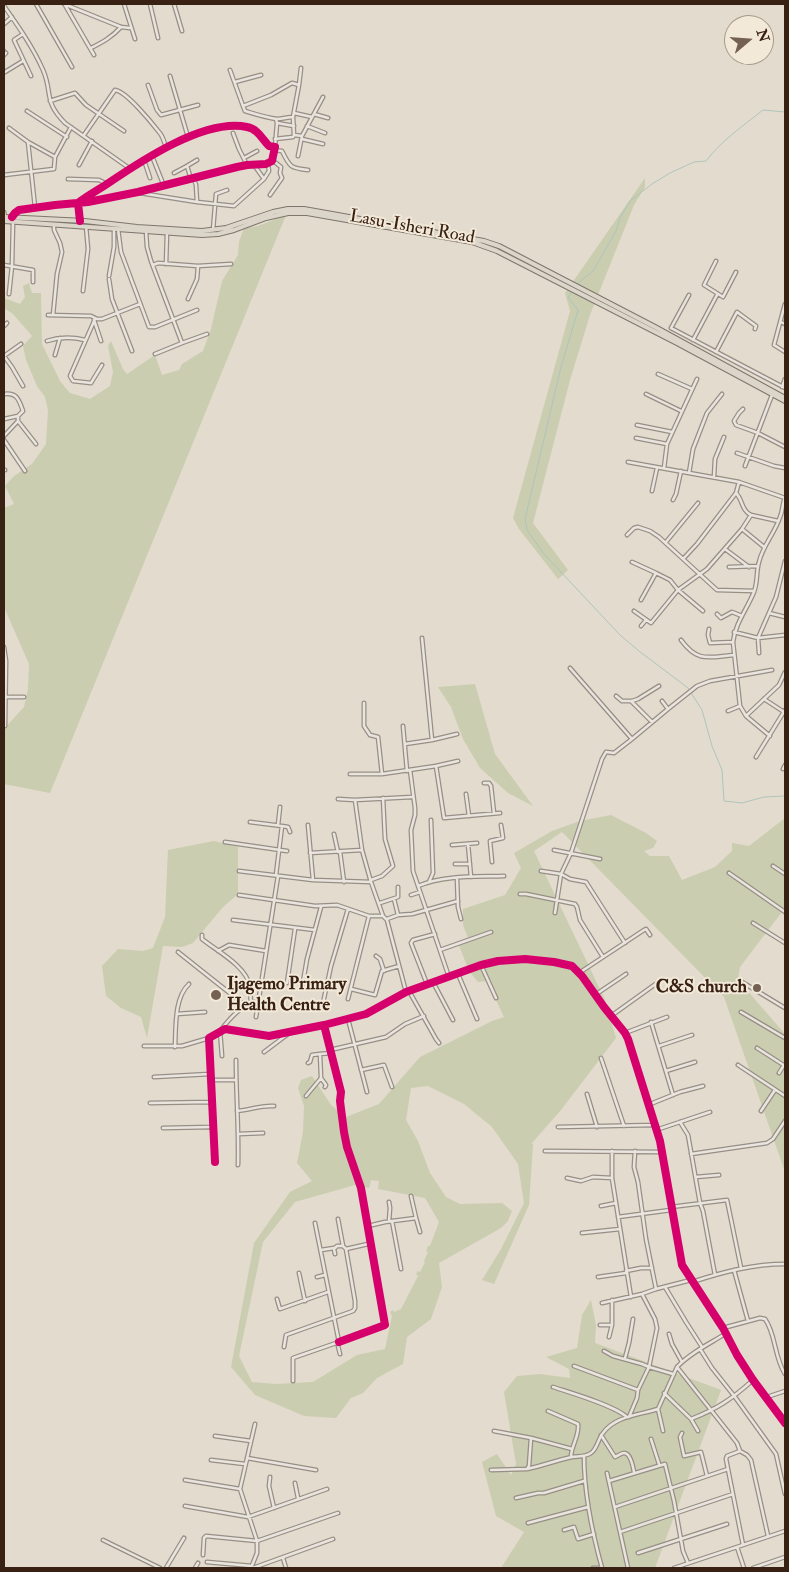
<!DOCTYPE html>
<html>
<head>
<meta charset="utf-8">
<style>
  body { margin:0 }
  #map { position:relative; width:789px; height:1572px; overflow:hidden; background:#e3dbcd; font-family:"IM FELL Double Pica",serif }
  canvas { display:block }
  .frame { position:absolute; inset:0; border:5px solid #382012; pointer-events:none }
  .north { position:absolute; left:724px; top:15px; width:50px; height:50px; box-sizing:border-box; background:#f2e9d9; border:1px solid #a89989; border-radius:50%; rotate:72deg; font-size:14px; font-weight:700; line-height:20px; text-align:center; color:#382012 }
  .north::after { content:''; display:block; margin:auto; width:18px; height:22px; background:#746153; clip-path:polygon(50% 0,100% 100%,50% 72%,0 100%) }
</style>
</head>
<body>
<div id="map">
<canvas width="789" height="1572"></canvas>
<div class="frame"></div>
<div class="north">N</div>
</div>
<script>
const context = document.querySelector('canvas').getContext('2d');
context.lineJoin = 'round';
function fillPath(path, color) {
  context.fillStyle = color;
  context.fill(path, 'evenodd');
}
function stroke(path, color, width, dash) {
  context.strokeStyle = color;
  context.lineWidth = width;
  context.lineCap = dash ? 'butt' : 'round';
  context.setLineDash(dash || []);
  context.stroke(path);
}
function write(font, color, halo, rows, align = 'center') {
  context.font = font + ' "IM FELL Double Pica",serif';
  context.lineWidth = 4;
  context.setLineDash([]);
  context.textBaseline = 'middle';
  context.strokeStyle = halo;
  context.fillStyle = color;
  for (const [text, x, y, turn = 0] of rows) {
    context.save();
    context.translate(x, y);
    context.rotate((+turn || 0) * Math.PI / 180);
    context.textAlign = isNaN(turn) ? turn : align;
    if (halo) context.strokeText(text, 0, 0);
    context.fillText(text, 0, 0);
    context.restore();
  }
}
fillPath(new Path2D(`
  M645,178V187L634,205L590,315L570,380L533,523L568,570L558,579L519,529L513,518L570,311L565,293Z
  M286,215L50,793L4,784V729L24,707L28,689L29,664L4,607V508L14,504L5,486L14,476L32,464L46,444L48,410L45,397L37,386L26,360L23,346L32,336L13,314L4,308V298L20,304L25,297L23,286L29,283L32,293H41L42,344L60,381L70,393L90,399L110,386L113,372L108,346L111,341L123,369L127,374L155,355L162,375L179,370L182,364L203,351L211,329L222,281L238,255L239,242L244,228L258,226Z
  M475,684L495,754L533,806L508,793L480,768L463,739L451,707L438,687Z
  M611,815L646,833L657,841L653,848L644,851L650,856H669L682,880L715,867L732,851V843L749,846L785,818V908L740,967L738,980L785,1034V1172L724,997L562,832L534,851L605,1000L616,1038L561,1110L532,1143L533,1145L529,1205L494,1284L482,1280L501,1249L524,1203L518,1164L492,1127L464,1104L428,1086L411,1088L406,1120L418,1141L430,1173L446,1197L460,1204L502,1203L512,1211L508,1221L501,1228L439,1263L442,1287L431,1319L407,1337L403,1364L377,1378L363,1393L351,1398L336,1418L304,1416L255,1395L231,1367L254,1243L290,1192L312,1181L297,1163L303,1132L304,1106L298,1088L301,1080L312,1076L331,1105L346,1117L379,1104L420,1057L492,1021L504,1017L487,981L478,982L469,971L458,943L468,938L463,925V909L505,895L521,868L514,853L552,831L580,821ZM371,1180L379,1181L378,1189L425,1198L439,1222L430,1246H428L426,1251L428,1252L424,1261L425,1262L420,1272L418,1271L416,1274L418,1276L401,1309L394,1312L393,1310L390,1312L392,1316L385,1349L357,1355L313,1382L276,1384L252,1382L239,1356L263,1242L295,1202L355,1185L369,1188Z
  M214,841L238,847V894L223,907L193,943L182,947L163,946L147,1038L141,1017L121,1008L106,996L102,966L118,949L143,951L153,948L165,917L168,850Z
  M591,1300L596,1325L595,1343L721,1390L655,1568H501L524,1532L496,1516L482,1462L497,1454L511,1475L516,1464L504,1392L517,1376L540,1374L570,1378L569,1369L546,1357L577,1348L582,1315Z`), '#cacdaf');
stroke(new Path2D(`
  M577,284L593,271L616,231L620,218L630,201L652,184L670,173L694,162L706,161C721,141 744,125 763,110L785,112
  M572,292L568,297L578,310L561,367L525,519L527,530L544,554L620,635L639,651L688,688L702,710L712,746L722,770L724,801L742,803L764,797L785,796`), '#aec5bc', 1);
const minor = new Path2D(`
  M36,4L72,67
  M64,4L121,27L130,28
  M124,4L135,39
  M150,4L158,38
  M174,4L182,31
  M65,5L94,55
  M4,6C18,26 33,47 43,70C53,93 43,101 65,123L129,168
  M4,24L12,17
  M23,34L14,40L31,76
  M91,48C103,42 112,37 121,27
  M4,51V52
  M4,55L6,53
  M230,70L243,106L271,95L292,83L299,85L301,68
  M5,72L23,61
  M170,76L188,137
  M235,82L261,75
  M148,85L157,110L161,115L198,105
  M50,101L75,93L86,105L124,131
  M243,106L245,111C255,114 267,118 277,119C282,119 288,117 293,117
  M27,111L67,137
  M294,113L312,117
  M314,114L328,118
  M277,123L294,126
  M307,126L325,133
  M9,128L28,142L55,157
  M233,133L239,149L247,165
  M84,135L115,90C126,91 152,123 159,132C163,136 164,142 166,147
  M294,135L293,117L299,85
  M275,139L293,137L294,135L302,136
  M302,139L323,144
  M28,142L35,207
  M275,147L277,123L276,119
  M275,150L282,151C290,167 290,168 308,170
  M152,156L164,186
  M298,156L302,136L323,97
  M244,158L257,151
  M144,160L150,178
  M79,165L92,141
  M174,173L187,166
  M4,175L54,169L55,157L71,127
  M68,179L99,180L107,184
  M191,179L187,166L197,160
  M194,179L196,185L197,202
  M264,179L269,171L268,164
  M140,193L197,202L234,206L264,179L254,165
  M270,195L282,178L280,173L281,167L276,163L272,161
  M4,212L5,217
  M12,217L15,213L19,210L55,205L88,202L138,192L237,167L247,165L266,164L272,161L275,147L269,146C262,139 258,129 247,127C205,118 141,161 107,184C98,190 87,196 78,203L80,221
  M118,229L121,252L149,327H155L197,310
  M213,230L216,194L227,190
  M146,231L147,247L151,261L182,343L207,334
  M716,261L704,285L723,297L736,272
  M166,264L167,233
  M4,265L33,270V282
  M153,265L158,263L198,266L231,264
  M109,276L114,247V229
  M109,279L112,299L132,351
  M83,291L88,249L86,226
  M9,294L12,266L13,222
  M689,295L671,328L785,388
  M188,299L197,279L198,266
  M785,304L774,345L785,352
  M48,315L91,316L97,319H102L140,304
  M53,315L57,274L62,252L60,243L54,230V225
  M95,319L70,376L73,381L91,383L102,365
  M94,320L101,341
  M781,322L785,324
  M4,326L7,323
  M693,340L717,295
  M47,341C59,337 73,337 85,340
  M21,344L4,356L12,367L23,386
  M716,352L737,312L756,326L755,329
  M155,354L182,343
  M55,355L60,338
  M658,374L692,389
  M782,387L785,379
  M4,394C17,392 19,400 23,411L18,416L4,419
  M646,394L681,411
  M743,409L739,413L734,421L736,425L758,433L785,447
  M18,416V421L36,444
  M637,425L672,432
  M4,436L18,421
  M636,438L667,444
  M4,440L25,471
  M737,453L774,466L785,468
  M628,462L739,482L785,498
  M745,466L772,395
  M664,468L667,444L697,379
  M4,470H5
  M689,473L693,449L707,413L722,394
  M714,477L715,459L724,437
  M652,491L657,468
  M736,493C743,500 741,510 751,515
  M673,500L676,494L681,471
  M742,529L764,547
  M627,535L634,528L638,527L650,531L659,537L717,590L754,591
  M666,542L698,503
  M725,549L749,567
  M683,559L697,544L736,493L739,482
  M632,562L656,573
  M729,567L758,566
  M641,600L656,573L670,580L678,590L707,569L742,529L751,515L778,521
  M634,611L651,623L678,590L703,611
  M769,613L785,617
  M717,614L721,618L732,612L742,616
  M641,626L646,620
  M709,629L708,635L710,643L733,642
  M734,632L758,638L785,635
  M681,640C698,663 708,657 734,655
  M4,647L6,661L5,726
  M759,653L758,638L776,597L785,561
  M570,668L632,739L668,709L662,701
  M616,696L622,701H631L652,722
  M5,697H24
  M764,699L784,712
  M632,701L638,699L659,686
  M364,703V726L370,735L378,737L382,774
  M668,709L697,686L710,681L772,670
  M728,711L740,706
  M746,716L779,685L785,672
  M403,726L407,771
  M770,736L746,716L740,706L733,642C735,624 747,609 754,592C758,581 756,572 759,562C763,545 775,533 780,517C783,511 782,504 785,498
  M432,740L457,734
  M405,744L432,740L422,638
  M756,757L785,710
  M436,766L458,761
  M783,769L785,765
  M410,770L415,808V815L411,830L413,871L449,977
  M350,774H382L436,766L444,818L500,813
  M484,783H489L491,786L494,813
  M466,794L469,816
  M338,799L355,800L412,797
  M355,800L362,850L371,882L383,916L387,920L406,992
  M250,822L282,826L276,875
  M278,825L280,807
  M282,826L288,827L290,832
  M334,834L338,852
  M225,842L287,851
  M468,844L471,877
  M452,845L477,843
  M554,850L600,859
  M340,852L344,882
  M310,853L362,850
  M492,862L490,841L503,838L501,825
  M455,864H470
  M773,866L785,874
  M239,871L313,880L308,825
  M541,871L561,874L570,879L586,882L625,943
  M729,873L785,912
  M457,878L458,907L461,919
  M313,880L371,882
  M371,880L382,876L393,866L385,839L383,798
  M429,882L433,873L431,820
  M418,886C444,875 475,877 504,876
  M520,894H526L575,904L577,907L580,920L603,957
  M239,895L315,906L337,905L369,916H383
  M411,895L420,892
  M394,899L398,915
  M380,903L398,897V887
  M555,913L561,874L571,853L602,759L606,752L614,753L632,739
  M387,919L398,915L412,914L458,901
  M233,920L315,930
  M753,923L785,943
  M202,935V939C217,951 246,966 250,986C251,991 250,997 251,1002
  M440,950L491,932
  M218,951L229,945L266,951
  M178,952L241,1002L243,1008
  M376,956L380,959L384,971
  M481,965L496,998
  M579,973L644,930L646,929L650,935
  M458,974L477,1019
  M433,982L453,1020
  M742,982L785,1008
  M287,983L295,929
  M427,984L411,943L413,940L435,934
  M302,988L307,959L321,907
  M351,989L375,995L382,971L399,966
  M409,991L436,1039L439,1043
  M595,995L626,974
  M348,999L369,916
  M323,1003L331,966L348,909
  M741,1012L785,1038
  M177,1014L205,1012
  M611,1016L657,983
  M256,1017L278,876
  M348,1019L367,1092
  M651,1022L673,1095
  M324,1025L341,1092L340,1101L344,1132L347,1147L361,1188L385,1325L339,1342
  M625,1033L667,1017
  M144,1046H182L209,1038
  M659,1046L692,1035
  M175,1047C176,1027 174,998 189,984
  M757,1048L785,1066
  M330,1050L386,1037L405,1024L424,1016
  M264,1052L288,1034
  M222,1056L220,1031C230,1018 243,1003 259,1001
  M601,1058L624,1126
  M236,1060C236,1095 239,1130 238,1165
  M308,1063L310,1062L312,1055L320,1054
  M738,1065L785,1096
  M361,1070L384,1065L392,1087
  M666,1071L695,1062
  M779,1073L784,1065
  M154,1077L210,1074
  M321,1078L326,1085L325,1087
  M210,1080H236
  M587,1094L597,1127
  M306,1096L321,1078L320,1054L331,1053
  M150,1103L211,1102
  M648,1105L680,1092L703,1086
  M237,1111C251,1110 260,1105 274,1106
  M761,1111L775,1090
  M680,1122L688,1135L700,1203L703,1211L715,1275
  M558,1127L654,1125
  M163,1128L212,1127
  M656,1130L710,1112
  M239,1134L263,1133
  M545,1151L662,1152
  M612,1151V1178L631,1297
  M635,1151L634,1167L638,1182L646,1239L656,1289
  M691,1154L767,1143L773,1139L785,1121
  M215,1162L209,1038L225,1029L269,1036L324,1025L366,1014L406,992L481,965L498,961L525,959L554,962L572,966L582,976L604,1007L625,1033L628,1039L660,1141L682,1265L723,1328L737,1355L753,1380L785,1423
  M696,1177L719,1175
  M567,1178L581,1181L593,1177L612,1178
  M389,1202L390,1208L389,1221
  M601,1206L616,1203
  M671,1207L727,1200L741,1268
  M618,1217L671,1210
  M416,1218L420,1232
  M338,1219L343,1246
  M392,1221L401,1269
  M368,1226L385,1222L416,1218L411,1196
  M582,1233L620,1229
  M321,1250L334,1248
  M335,1254L334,1249L337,1246H343L346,1249L368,1244L371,1239
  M734,1270L748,1321
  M626,1271L641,1268H652
  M299,1273L305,1301
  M317,1277L325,1275
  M598,1277L626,1273
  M692,1282C723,1272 753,1264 785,1264
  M665,1287L686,1322L702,1347
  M277,1299L280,1309L328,1292
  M602,1303L642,1294L656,1289L691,1280
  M600,1325H612
  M723,1328L760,1318L765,1319C776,1334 774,1357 785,1374
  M669,1334L672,1344L682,1362
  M609,1337L612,1325V1300
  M337,1342L340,1354
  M284,1347L286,1335L353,1311L355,1308V1301L346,1249
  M700,1349L712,1368L735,1397L776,1454L785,1494
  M604,1351L613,1356L642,1364L649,1367L673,1374
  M625,1358L629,1343L633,1319
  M574,1366L638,1390
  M677,1367L737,1443L740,1451L747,1455L751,1460L768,1536
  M293,1381V1358L339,1342L315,1223
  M553,1387C571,1393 613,1405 627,1417
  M664,1393L691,1419L698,1431
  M767,1397L785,1391
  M548,1411L578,1424C580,1435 571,1446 571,1457
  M629,1417L637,1398L638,1390L649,1367L657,1328L655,1319L642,1294
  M691,1419C717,1409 732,1399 753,1380
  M494,1431L531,1438L572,1449
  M663,1431L658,1409L677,1367C690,1353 709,1344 725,1334
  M682,1433L680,1437L684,1456L701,1452L707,1476
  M601,1435L615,1457C618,1456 621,1453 624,1453C631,1453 633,1467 634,1472
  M215,1436L251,1441
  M651,1439L659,1464
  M740,1451L727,1456L726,1459L743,1545
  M584,1456C584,1494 592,1532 602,1568
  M247,1458L316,1470
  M211,1460L245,1464
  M527,1469C542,1466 557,1460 572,1457C579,1456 585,1457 591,1453C597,1449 598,1439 603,1433C615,1416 639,1415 658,1409
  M491,1470L527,1469L529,1466L531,1438
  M607,1473L628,1568
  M270,1477L269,1486L274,1508
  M185,1480L240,1489
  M609,1481L665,1464L674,1501L683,1551L688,1563
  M295,1483L298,1498
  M516,1498L538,1493H544L584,1481
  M185,1506L248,1517L327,1489
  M615,1507L728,1469
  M528,1523L588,1507
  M564,1530L574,1527L578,1539L594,1534
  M620,1532L733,1494
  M103,1540L160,1568
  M737,1547L744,1568
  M638,1553L727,1524
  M203,1555L204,1538L206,1536L257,1541L338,1513
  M283,1558L286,1568
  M207,1562L252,1566
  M166,1568L184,1538
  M195,1568L198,1563
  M251,1568L257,1553V1541L240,1489L255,1424
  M253,1568L333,1539
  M593,1568H602
  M674,1568L785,1531
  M753,1568L785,1557`);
const major = new Path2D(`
  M4,217L85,221L137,227L202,231L226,228L273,212L288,209H304L484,241L499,246L655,327L785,398
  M4,221L202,235L218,234L234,230L266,218L288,213H307L472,242L497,251L677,343L785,401`);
stroke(minor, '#978f86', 5);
stroke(major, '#7e766d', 6);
stroke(minor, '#e9e5de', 2.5);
stroke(major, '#dcd5c9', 4);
stroke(new Path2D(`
  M12,217L15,213L19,210L55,205L88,202L138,192L237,167L247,165L266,164L272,161L275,147L269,146C262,139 258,129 247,127C205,118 141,161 107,184C98,190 87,196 78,203L80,221
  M324,1025L341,1092L340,1101L344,1132L347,1147L361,1188L385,1325L339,1342
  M215,1162L209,1038L225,1029L269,1036L324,1025L366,1014L406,992L481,965L498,961L525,959L554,962L572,966L582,976L604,1007L625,1033L628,1039L660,1141L682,1265L723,1328L737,1355L753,1380L785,1423`), '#d6006c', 8);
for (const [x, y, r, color] of [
  [757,988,5,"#746153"],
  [216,995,6,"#746153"]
]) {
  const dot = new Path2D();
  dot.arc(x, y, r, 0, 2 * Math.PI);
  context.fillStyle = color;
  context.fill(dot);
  stroke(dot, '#f2e9d9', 2);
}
write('18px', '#382012', '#f2e9d9', [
  ["Lasu-Isheri Road",412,228,10]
]);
write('bold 18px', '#382012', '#f2e9d9', [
  ["Ijagemo Primary",227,985],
  ["Health Centre",227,1006],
  ["C&S church",747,988,"right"]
], 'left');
</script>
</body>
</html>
